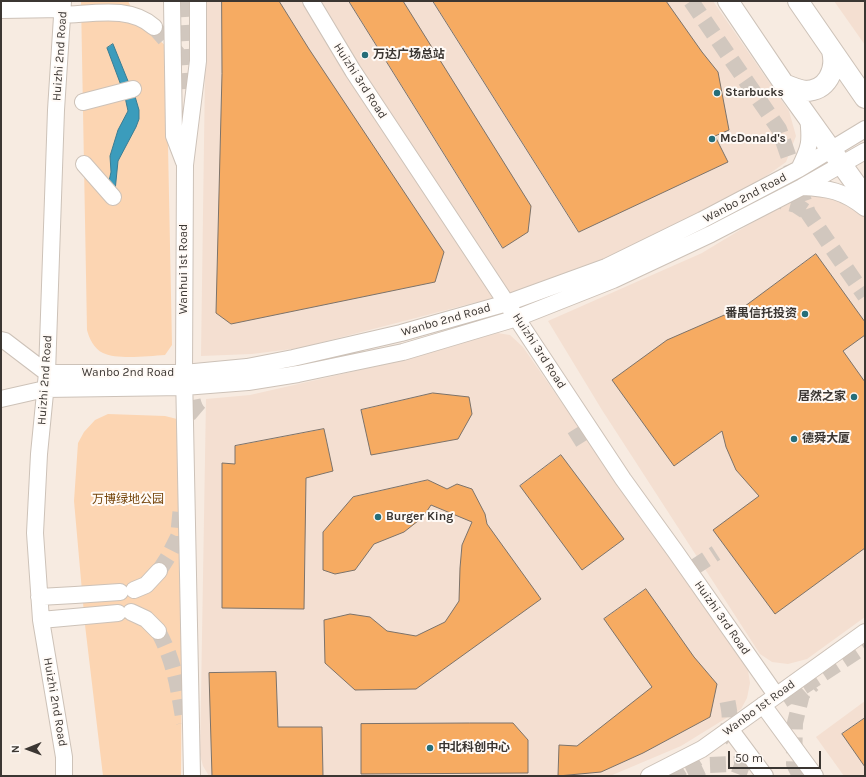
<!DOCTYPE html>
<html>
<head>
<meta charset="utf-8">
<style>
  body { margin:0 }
  #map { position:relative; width:866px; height:777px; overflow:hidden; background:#f7ebe1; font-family:Karla,sans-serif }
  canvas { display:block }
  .frame { position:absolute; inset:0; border:2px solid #3b3632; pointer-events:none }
  .north { position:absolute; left:8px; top:729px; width:40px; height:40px; -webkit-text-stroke:3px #fffaf6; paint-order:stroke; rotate:269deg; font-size:11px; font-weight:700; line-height:16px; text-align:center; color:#3b3632 }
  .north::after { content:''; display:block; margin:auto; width:14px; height:18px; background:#3b3632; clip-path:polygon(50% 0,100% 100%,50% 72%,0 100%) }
  .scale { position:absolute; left:728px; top:751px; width:93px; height:18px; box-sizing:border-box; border:2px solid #3b3632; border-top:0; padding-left:5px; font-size:12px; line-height:14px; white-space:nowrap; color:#3b3632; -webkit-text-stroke:3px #fffaf6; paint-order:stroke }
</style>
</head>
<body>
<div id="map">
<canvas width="866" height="777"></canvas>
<div class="frame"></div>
<div class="north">N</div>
<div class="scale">50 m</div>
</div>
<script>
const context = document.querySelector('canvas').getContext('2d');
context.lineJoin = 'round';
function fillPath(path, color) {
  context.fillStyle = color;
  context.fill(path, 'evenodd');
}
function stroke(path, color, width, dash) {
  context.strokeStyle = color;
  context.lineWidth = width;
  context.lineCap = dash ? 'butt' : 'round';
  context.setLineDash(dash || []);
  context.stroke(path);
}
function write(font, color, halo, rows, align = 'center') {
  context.font = font + ' Karla,"Noto Sans SC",sans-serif';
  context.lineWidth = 4;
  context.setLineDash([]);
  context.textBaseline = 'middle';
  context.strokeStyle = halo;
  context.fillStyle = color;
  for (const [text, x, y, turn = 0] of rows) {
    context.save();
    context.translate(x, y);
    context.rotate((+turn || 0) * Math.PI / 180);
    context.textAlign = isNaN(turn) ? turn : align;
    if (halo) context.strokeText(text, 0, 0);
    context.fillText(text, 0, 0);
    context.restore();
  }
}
fillPath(new Path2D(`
  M206,1H713L789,111L796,136L786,162L748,189L636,250L508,294L300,348L252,354L201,356Z
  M834,1H865V45Z
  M809,193L824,194L855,208L865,218V617L807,659L788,664L772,662L760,654L602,410L548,321L702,253L796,196Z
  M497,333L510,335L523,347L748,670L750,683L747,698L741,709L681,746L610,776H209L203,766L200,755L206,399L250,395L351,372Z
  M865,701V776H844L816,737Z`), '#f4dfd1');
fillPath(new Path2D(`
  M81,1H128L139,23L166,46L172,345L165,355C148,356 118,360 103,353C94,349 89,338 87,330Z
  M108,414L165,416L177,419L183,427L181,776H103L85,625L74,501L78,443L84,432L95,420Z`), '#fcd5b2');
const water = new Path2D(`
  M113,44L130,86L122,88L107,48Z
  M134,93L139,110V119L136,127L118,161L115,191L108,186L111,172L110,156L118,130L128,111L125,97Z`);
fillPath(water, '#3b9cbc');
stroke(water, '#3b7d93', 1);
const building = new Path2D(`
  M222,1H279L309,49L444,252L435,282L231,324L216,313L222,74Z
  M349,1H403L531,206L528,232L503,248Z
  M433,1H666L702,52L718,72L729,130L715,136L728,162L579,232Z
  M816,254L865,322V335L843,351L865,382V548L775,614L713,530L759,496L736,470L726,447L722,431L674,466L612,380L667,340L745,306Z
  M433,393L469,397L472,414L458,439L371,455L361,410Z
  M324,429L333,471L306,478L304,609L222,608V463L235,464V446Z
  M561,455L624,539L582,570L520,486Z
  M428,480L447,489L457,484L472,489L485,514L487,524L541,599L416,689L355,690L325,663L324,620L350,614L370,617L387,631L416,636L445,622L459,601L460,568L462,545L472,522L431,505L423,517L404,532L374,544L355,570L335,574L323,570V532L353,497Z
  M646,589L694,657L717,684L710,717L643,753L601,772L558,776L559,745L577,746L652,687L604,619Z
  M276,672L278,727H322L323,776H212L209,673Z
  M865,718V767L842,734Z
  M470,723H513L528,740V773L361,774V724Z`);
fillPath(building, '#f6ab62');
stroke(building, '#7d736a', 1);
stroke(new Path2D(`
  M184,1L190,94
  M691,1L779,129L808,213L865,296
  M154,27L178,54
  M768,202L774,199L796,205L808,213
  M192,376C192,389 189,408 203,416
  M572,440L596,425
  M693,568L716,553
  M159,571L168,557L178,537L181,506
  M158,631C175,662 178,689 184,723
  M783,700L865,646
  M721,739C733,726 730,714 727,699
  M688,774L707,765L734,764L765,776
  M669,776L698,758
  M800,776L794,764L795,723L802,694L813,684`), '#d1c7be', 16, [16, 8]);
const minor = new Path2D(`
  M63,1L56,110L47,373L39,454L35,533L41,620L64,757V776
  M172,1L174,136L184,162
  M311,1L353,71L623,479L675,551L776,695
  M1,10L63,9
  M62,15C93,14 130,5 154,27
  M83,102L133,89
  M84,164L113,197
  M799,169C810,147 811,142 808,117
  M802,187C828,188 844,191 865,208
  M1,340L5,341L47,373H184L247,367L293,358L401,333L507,303L606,267L702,220L799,169L865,129
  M1,399L45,389L184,387L248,382L298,374L403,352L517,318L613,280L711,234L802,187L865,151
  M134,590L146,585L159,571
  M39,597L75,595L120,592
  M131,612L146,619L158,631
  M41,620L118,613
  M763,705L815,776
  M730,729L765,776
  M192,776L184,373L185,165L198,61V1
  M649,776L702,749L865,632`);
const major = new Path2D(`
  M728,1L784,84L865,197
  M798,1L865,98
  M784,84C791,87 798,90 805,91C827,91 837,70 832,51`);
stroke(minor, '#cdc2b8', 18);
stroke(major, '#cdc2b8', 22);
stroke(minor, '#fff', 16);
stroke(major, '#fff', 20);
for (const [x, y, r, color] of [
  [365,55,4,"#266e79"],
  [717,93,4,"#266e79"],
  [712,139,4,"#266e79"],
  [805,314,4,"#266e79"],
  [854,397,4,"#266e79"],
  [794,439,4,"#266e79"],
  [378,517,4,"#266e79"],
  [430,748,4,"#266e79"]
]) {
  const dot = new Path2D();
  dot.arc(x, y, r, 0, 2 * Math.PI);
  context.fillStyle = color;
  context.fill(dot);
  stroke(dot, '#fffaf6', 1.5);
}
write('bold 12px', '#3b3632', '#fffaf6', [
  ["万达广场总站",373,55],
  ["Starbucks",725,93],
  ["McDonald's",720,139],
  ["番禺信托投资",797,314,"right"],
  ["居然之家",846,397,"right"],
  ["德舜大厦",802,439],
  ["Burger King",386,517],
  ["中北科创中心",438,748]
], 'left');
write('12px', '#3b3632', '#fffaf6', [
  ["Huizhi 2nd Road",60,56,-86],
  ["Huizhi 3rd Road",360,81,57],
  ["Wanbo 2nd Road",745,198,-28],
  ["Wanhui 1st Road",184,269,-90],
  ["Wanbo 2nd Road",446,320,-16],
  ["Huizhi 3rd Road",539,351,57],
  ["Wanbo 2nd Road",128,373],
  ["Huizhi 2nd Road",45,380,-86],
  ["Huizhi 3rd Road",722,618,55],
  ["Huizhi 2nd Road",55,702,80],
  ["Wanbo 1st Road",759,708,-36]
]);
write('12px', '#75450b', '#fffaf6', [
  ["万博绿地公园",128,500]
]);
</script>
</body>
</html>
